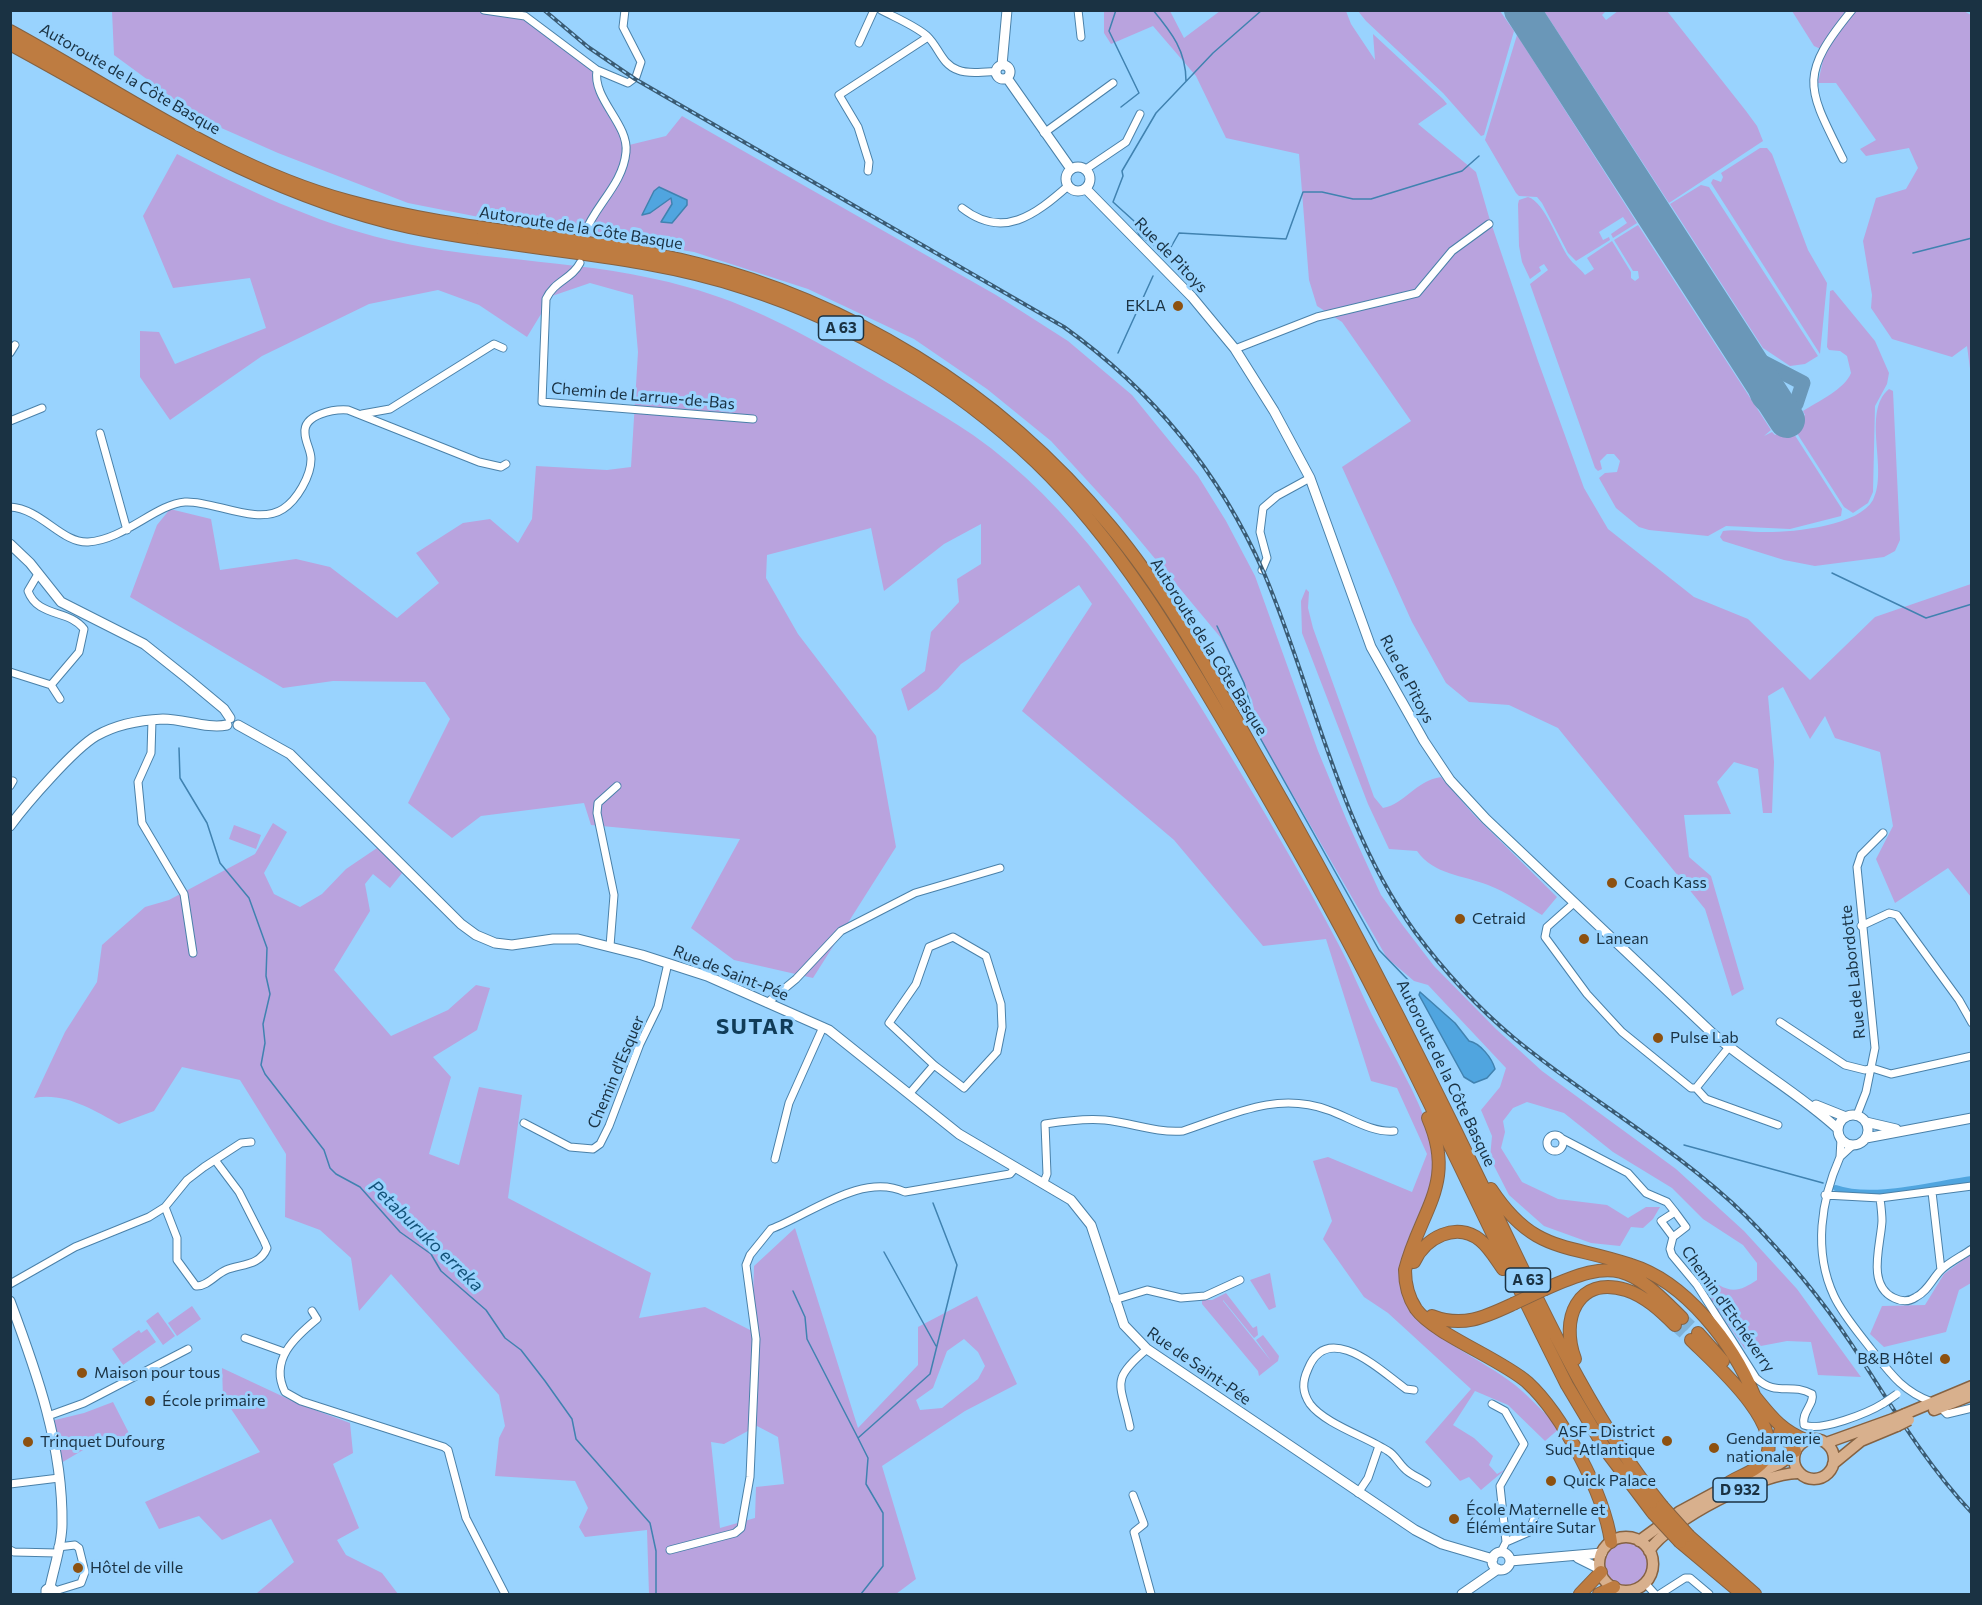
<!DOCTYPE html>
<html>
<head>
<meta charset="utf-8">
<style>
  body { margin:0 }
  #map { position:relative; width:1982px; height:1605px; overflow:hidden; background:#99d3fe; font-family:Commissioner,sans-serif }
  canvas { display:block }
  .frame { position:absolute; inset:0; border:12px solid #1a3243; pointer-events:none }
</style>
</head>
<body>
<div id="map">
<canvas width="1982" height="1605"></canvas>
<div class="frame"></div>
</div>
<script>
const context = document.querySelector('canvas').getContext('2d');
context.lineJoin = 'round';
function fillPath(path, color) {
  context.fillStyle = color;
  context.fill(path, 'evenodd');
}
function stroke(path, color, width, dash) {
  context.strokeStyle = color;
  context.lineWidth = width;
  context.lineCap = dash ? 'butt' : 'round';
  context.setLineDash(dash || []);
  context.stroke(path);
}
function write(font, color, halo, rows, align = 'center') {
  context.font = font + ' Commissioner,sans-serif';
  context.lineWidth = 6;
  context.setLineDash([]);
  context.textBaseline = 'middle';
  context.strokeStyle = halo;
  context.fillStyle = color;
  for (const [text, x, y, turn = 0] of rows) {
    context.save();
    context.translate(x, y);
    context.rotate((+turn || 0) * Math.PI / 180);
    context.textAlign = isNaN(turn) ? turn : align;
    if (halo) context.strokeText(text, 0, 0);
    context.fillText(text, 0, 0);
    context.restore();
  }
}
fillPath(new Path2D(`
  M1962,10L1971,15V376L1967,346L1952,357L1892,339L1871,308L1872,295L1863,241L1876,198L1906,189L1918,168L1909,148L1866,156L1860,149L1876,140L1836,83H1818L1825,51L1814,46L1792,11Z
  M112,11H518L592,69L625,146L666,136L682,116L996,295L1068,341L1132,395L1198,476L1226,521L1255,576L1318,751L1347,821L1381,895L1404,927L1434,966L1496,1029L1542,1071L1676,1169L1744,1231L1797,1289L1861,1377L1818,1375L1811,1342L1787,1341L1745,1349L1706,1292L1719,1285C1734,1294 1743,1289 1757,1280V1263L1743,1245L1703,1219L1672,1188L1613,1152L1564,1113L1527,1102L1513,1108L1503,1121L1505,1132L1501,1148L1522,1182L1558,1199L1607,1205L1628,1218L1646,1207H1660L1653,1219L1643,1228L1631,1227L1620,1246L1591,1243L1544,1226L1509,1195L1490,1158L1492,1136L1481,1110L1500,1087L1506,1068L1428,985L1414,981L1387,958L1260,738L1252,700L1221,638L1117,513L1051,441L987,389L914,339L808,289L694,252L489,219L408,203L278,153L201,119L114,55Z
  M1104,11H1170L1184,38L1220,11H1346L1351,24L1375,60L1373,34L1443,99L1447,104L1418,124L1476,172L1489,217L1538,361L1584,488L1608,529L1694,597L1748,619L1810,680L1875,617L1971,584V897L1948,868L1895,903L1876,859L1893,826L1880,752L1835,738L1825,716L1810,739L1783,687L1768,696L1774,762L1772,813H1763L1758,769L1734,762L1717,782L1731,814L1684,815L1689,857L1711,876L1744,989L1732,996L1705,909L1558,728L1509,705L1469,702L1446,683L1412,622L1342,467L1411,421L1342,322L1317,306L1309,280L1299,154L1226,138L1196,76L1153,26L1111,44L1104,33Z
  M1358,11H1500L1514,31L1484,135L1481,136L1443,93L1366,21Z
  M1544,11H1606L1602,15L1606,20L1618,11H1667L1746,111L1757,126L1763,141L1669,203Z
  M1517,35L1637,223L1613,238L1611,234L1627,223L1623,217L1599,232L1603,240L1609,237L1610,240L1576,261L1568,253L1542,203L1537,197L1519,196L1516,193L1485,140Z
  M1760,148H1767L1772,154L1808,250L1827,283L1820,354L1711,183L1713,179L1721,182L1723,177L1721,173Z
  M177,154C245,189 313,222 389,240C487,263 590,259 687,287C749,304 802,333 857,365C896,388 936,410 973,435C1073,505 1142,612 1205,714C1252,791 1299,869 1341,949C1352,970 1361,993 1372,1015C1393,1055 1417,1093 1431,1136C1451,1197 1379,1244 1408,1305C1422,1334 1487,1362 1515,1385C1531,1398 1545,1414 1560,1428L1545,1441L1508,1405L1475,1391L1453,1425L1474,1438L1493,1456L1489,1465L1497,1474L1506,1469L1481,1490L1469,1477L1460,1481L1425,1442L1471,1389L1388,1313L1364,1297L1323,1239L1332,1221L1313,1161L1328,1157L1412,1192L1427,1154L1397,1088L1371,1081L1326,939L1263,946L1174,840L1022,711L1092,604L1079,585L961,664L938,689L908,711L901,689L925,671L931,632L959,602L957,579L981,564V524L944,544L884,591L871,528L767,555L766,578L798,634L876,736L896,847L813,978L734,960L691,928L740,839L591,825L584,803L481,816L452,838L408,803L450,719L425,682L333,681L283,688L130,597L157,525L170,509L211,519L220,570L296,559L330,567L397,618L439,583L416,553L463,523L490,519L518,543L532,519L536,466L607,470L631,467L638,352L633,295L590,283L552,296L527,337L479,305L438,290L369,304L262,356L170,420L140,377V331L159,332L175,364L266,328L250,278L173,288L143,216Z
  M1701,185L1709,187L1818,356L1805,364L1790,366L1763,348L1670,204Z
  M1528,197C1545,202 1558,243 1569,258C1574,265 1580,268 1585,275L1594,269L1587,258L1612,241L1631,272V278L1635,281L1639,278L1638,271H1633L1614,240L1638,225L1771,430L1764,436L1772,432L1775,435L1789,426L1842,509L1841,516L1790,529L1726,526L1708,536L1649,530L1639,527L1616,508L1599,478L1605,473L1617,472L1620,461L1614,454H1607L1600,461L1602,469L1598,471L1595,468L1530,284L1548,270L1544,264L1539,267L1541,271L1530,279L1522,262L1519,246L1518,204L1519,200Z
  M1833,290L1875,341L1889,373L1887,384L1875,406L1873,492L1868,503L1853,513L1844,507L1791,424L1805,415L1803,411C1817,402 1845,389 1851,373L1847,356L1840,351L1829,350L1827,347L1830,291Z
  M1889,389L1893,391L1900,540L1895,551L1884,557L1815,566L1784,560L1723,541L1720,537L1723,531C1735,529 1748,532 1760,532C1788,533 1858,527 1873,500C1889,470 1861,412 1889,389Z
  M1306,589L1309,592L1308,608L1313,628L1374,797L1383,808C1405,804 1415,781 1441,777L1473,814L1557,897L1542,915C1525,905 1507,892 1488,885C1463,875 1434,875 1417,851L1389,849L1368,804L1302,633L1301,601Z
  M273,823L287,832L264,873L274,894L300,907L322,894L346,869L377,848L403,872L390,888L373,874L365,884L370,911L334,970L391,1036L448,1010L476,985L490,988L477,1030L433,1057L451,1077L429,1154L459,1165L479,1087L522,1095L508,1198L651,1273L639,1318L705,1307L752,1331L754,1266L795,1228L858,1428L918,1365V1327L977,1296L1017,1384L965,1411L882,1466L916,1579L896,1594H647H649L647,1530L585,1537L579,1527L588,1508L575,1481L495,1476L499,1438L505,1426L499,1395L391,1274L359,1311L351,1258L320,1230L285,1217L286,1154L240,1080L182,1067L154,1111L119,1124C93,1110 65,1092 34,1098L65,1032L97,982L102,945L145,907L169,900L255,854ZM964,1339L978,1352L985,1366L978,1379L942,1408L920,1410L916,1400L933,1388L947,1351ZM757,1426L778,1437L784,1484L756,1487L755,1518L720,1528L711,1442L724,1444Z
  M234,825L261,835L256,849L229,839Z
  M1971,1254V1283L1959,1290L1946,1332L1884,1347L1870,1334L1882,1306L1925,1305L1944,1274Z
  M1270,1273L1276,1307L1269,1310L1250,1280Z
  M1226,1293L1253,1328L1257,1326L1258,1335L1254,1338L1223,1300V1301L1271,1361L1256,1340L1263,1335L1279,1356L1278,1361L1259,1376L1258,1371L1202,1304V1300H1212Z
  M192,1306L201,1319L177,1336L168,1323Z
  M158,1312L175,1336L163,1345L146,1321Z
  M147,1329L156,1342L123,1365L112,1349L139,1330L141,1333Z
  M222,1368L299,1404L350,1423L353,1453L333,1464L359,1528L337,1540L346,1555L382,1573L398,1594H259L257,1593L294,1562L271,1519L222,1540L199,1516L159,1529L145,1502L260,1452L223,1397Z
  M113,1402L133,1441L119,1447L113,1437L107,1436L61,1463L51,1421L84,1413Z
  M1603 1565a23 23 0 1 1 46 0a23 23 0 1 1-46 0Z`), '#b9a3de');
const water = new Path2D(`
  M659,187L687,200V205L672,223L661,222L672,204L671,198L650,213L642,215L654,191Z
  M1420,992L1455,1023L1469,1041C1480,1043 1492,1058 1495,1069L1487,1078L1474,1083L1464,1077L1419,995Z`);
fillPath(water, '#50a5df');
stroke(water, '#4082b0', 1.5);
stroke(new Path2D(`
  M1116,10L1109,31L1139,93L1121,107
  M1153,10C1172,33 1186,51 1186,81
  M1156,247L1139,235L1134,221L1113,202L1123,176L1122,171L1156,113L1213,53L1262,10
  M1913,253L1972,238
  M1167,254L1179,233L1286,239L1303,192H1322L1353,199H1371L1462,171L1479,156
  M1118,353L1153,276
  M1832,573L1926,618L1972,604
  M1217,626L1244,683L1259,736L1379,950L1411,983
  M179,748L180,778L207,823L220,863L249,898L267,948L266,976L270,994L263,1024L265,1043L261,1065L265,1074L324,1150L330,1168L336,1174L360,1187L400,1232L431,1254L441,1271L486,1310L505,1338L521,1350L545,1381L572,1419L576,1439L650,1523L656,1551V1594
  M1684,1145L1823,1183
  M884,1252L936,1346
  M793,1291L805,1317L807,1339L858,1438
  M861,1594L883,1566V1513L866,1484L868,1458L858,1438L930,1374L957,1265L933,1203`), '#4082b0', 1.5);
stroke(new Path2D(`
  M1836,1188C1873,1201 1933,1184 1972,1179`), '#50a5df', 6);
stroke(new Path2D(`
  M1743,352L1803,383L1796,404C1775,418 1748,402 1758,376`), '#6a97b8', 15);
stroke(new Path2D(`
  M1522,10L1787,420`), '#6a97b8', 36);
stroke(new Path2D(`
  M1682,1318L1698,1333
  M1675,1325L1691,1340`), '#80b3d9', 12, [12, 6]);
const street = new Path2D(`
  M484,10L525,16L597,70L628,83L636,77L641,62L623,27L625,10
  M881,10C896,18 914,25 927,36C939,47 941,64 958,70C970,75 983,71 995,72
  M1078,10L1081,37
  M859,43L874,10
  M1044,133L1113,83
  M1843,159C1807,87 1798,76 1852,10
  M1086,169L1126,142L1140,114
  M868,171L869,162L858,127L839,95L928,37
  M962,208C1003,240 1035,215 1068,186
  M584,235C594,206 623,185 626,152C629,124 592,99 597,70
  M580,263C572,279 554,281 546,299L542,402L753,419
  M1235,349L1317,317L1417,293L1452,251L1489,224
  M10,353L15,345
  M362,414L390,409L494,344L503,348
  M10,421L42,408
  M100,433L127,530
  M10,507C42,509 61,543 88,542C124,540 156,504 185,502C212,500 257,526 283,509C297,500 311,476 311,459C311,450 305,442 305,433C303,414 335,409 348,410L479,462L501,467L506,464
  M1262,570L1267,558L1260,532L1263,508L1277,496L1310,478
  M38,574L28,591C38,618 69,609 84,629L79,652L51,685
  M10,672L51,685L60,699
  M152,720L151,753L138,782L142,823L184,894L193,953
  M10,786L13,781
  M1574,903L1547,927L1545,937L1587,994L1622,1032L1691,1088H1696L1729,1047
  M1861,926L1889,913L1897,915L1959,1000L1972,1023
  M953,937L986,956L1001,1004L1002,1027L997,1052L964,1088L934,1065L889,1023L916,984L929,947Z
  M610,946L614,895L597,813L598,803L617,786
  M767,1003L796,979L841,931L915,893L1000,868
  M1780,1022L1845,1065L1865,1070L1872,1068L1891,1074L1972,1056
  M1696,1088L1706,1099L1778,1125
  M910,1093L934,1065
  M1857,1115L1866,1092L1875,1048L1857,867L1861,855L1883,833
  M524,1123L570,1147L593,1149L600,1144L609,1126L640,1044L658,1007L668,963
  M1547 1143a8 8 0 1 1 16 0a8 8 0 1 1-16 0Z
  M1561,1138L1628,1173L1646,1193L1667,1202L1675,1212
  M1841,1139L1840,1157L1853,1145
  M1840,1157C1821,1200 1813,1251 1834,1296C1843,1315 1858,1332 1871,1349C1890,1373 1902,1391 1932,1402
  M775,1159L789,1103L823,1027
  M1044,1182L1047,1174L1045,1124C1064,1121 1086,1118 1105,1120C1133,1123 1155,1133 1183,1131C1232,1115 1276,1091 1328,1110C1349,1117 1371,1133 1394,1131
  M1932,1192L1941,1270
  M1825,1195L1880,1198L1972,1186
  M1880,1198C1881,1206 1882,1214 1882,1221C1881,1244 1866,1285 1894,1298C1902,1302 1909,1302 1916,1297C1928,1291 1932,1279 1941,1270C1949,1262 1962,1256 1972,1249
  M165,1207L177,1238V1260L196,1286C207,1287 216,1274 226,1270C241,1264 260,1266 267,1248L264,1241L239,1192L215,1160
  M1673,1237L1661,1221L1675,1212L1686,1227L1673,1237L1670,1249L1672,1255L1697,1285L1756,1378C1776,1397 1791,1382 1812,1394C1815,1404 1801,1412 1804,1425C1821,1432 1868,1413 1884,1403
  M10,1284L75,1247L149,1217L165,1207L187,1180L204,1167L241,1143L251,1142
  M1114,1300L1147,1290L1181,1298L1205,1296L1240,1280
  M312,1311L317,1319C295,1337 269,1360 285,1392L301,1401L444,1447L448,1450L466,1518L505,1594
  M245,1338L284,1352
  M1414,1390L1406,1389C1382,1372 1328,1319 1308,1369C1302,1382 1302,1392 1310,1404C1325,1424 1367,1437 1388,1451C1395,1455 1398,1462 1404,1468C1410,1475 1419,1477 1427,1483
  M1492,1404L1505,1411L1524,1444L1500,1486L1506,1542
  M1940,1407L1947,1414L1972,1408
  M48,1416L84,1403L188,1349
  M1130,1427C1121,1383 1109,1381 1147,1349
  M10,1484L59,1478
  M1358,1493L1368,1478L1379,1446
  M1133,1495L1144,1524L1134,1532L1151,1594
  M10,1550L14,1552L57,1553
  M670,1550L735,1533L741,1528L750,1477L756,1339L746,1265L750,1255L771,1229C811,1214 862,1172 905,1192L1010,1174L1016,1167
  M1501,1552L1506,1542L1529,1532L1538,1508
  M1645,1583L1655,1594
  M55,1591L81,1583L85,1572L79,1548L75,1545L58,1547
  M1660,1594L1685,1578H1690L1709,1594`);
const secondary = new Path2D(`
  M996 72a7 7 0 1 1 14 0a7 7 0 1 1-14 0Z
  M1002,65L1007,10
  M1007,78L1071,169
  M1066 179a12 12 0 1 1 24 0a12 12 0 1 1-24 0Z
  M1086,189L1192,297L1235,349L1274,411L1310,478L1371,647L1424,741L1450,780L1486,819L1712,1033C1753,1068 1799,1093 1838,1129
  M10,544L30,563L61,602L144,644L188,679L224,709L230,718
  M238,725L290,754L461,924L476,935L495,943L512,945L553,939H578L642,955L707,976L829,1030L959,1134L1071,1200L1091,1225L1124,1325L1147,1349L1415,1530L1442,1544L1493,1559
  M10,826C27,803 74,749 96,736C115,725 141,720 163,719C184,719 207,729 227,725
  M1816,1105L1846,1117
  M1838 1130a15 15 0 1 1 30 0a15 15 0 1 1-30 0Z
  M1866,1122L1896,1129
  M1866,1138L1972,1118
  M10,1301C37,1373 63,1446 62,1524C62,1545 54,1567 50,1587
  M1492 1561a9 9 0 1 1 18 0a9 9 0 1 1-18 0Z
  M1578,1558L1600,1569
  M1510,1561L1602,1553
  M46,1594V1590L50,1587L54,1590V1594
  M1462,1594L1498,1569`);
const primary = new Path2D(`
  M1934,1410L1972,1395
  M1905,1414L1972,1386
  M1794 1459a20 20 0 1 1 40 0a20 20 0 1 1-40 0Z
  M1826,1443L1893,1419
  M1833,1464L1861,1441L1897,1426
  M1749,1476L1779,1464L1794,1454
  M1599 1564a27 27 0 1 1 54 0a27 27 0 1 1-54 0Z
  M1639,1541L1679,1512L1729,1485
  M1649,1551C1669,1520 1763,1472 1799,1473`);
const highway = new Path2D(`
  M10,31C120,91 226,168 348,201C463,233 583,235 698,264C775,283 848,315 915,356C989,401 1056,460 1111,527C1171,599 1216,685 1263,767C1342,904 1414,1044 1483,1187C1537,1297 1585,1410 1662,1506
  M10,44C139,114 263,195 409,227C521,251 636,252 745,288C852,322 955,385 1036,462C1124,547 1184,654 1245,758C1293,841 1341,924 1383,1009C1446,1134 1504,1261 1567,1385L1607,1452L1653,1513
  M1428,1118C1457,1184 1420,1210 1405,1270C1405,1285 1408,1297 1416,1309C1434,1334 1499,1358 1527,1382C1563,1415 1604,1494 1611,1542
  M1491,1189C1534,1254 1566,1243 1631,1265C1686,1282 1733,1344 1754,1395
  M1414,1262C1425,1238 1456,1221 1480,1240C1489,1247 1496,1259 1503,1269
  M1545,1289C1616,1257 1629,1265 1682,1318
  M1432,1316C1463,1328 1485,1317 1513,1304
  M1698,1333L1723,1361
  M1691,1340C1713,1362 1786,1425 1765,1459C1755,1474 1735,1476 1723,1487
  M1575,1359C1560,1320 1577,1275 1626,1290C1645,1296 1661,1311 1675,1325
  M1751,1392C1768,1412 1779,1430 1806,1440
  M1780,1432L1795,1451
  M1689,1536L1755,1594
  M1680,1542L1742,1594
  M1580,1594L1601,1572
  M1599,1594L1614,1587`);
stroke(street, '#4a81a9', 9);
stroke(secondary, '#4a81a9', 11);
stroke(primary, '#856242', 13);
stroke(highway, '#856242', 14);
stroke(street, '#fff', 7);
stroke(secondary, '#fff', 9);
stroke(primary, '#d8b08d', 10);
stroke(highway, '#be7c41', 12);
const rail = new Path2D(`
  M544,10L588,47L635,79L1064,327C1152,390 1220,473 1264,573C1315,693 1338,825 1415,932C1444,971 1477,1007 1514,1038C1589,1100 1675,1147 1745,1215C1785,1255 1821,1298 1852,1345C1890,1403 1924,1462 1972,1513`);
stroke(rail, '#3a5b73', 4);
stroke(rail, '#99d3fe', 1.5, [4.5]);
const streetBridge = new Path2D(`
  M1884,1403L1897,1394`);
const primaryBridge = new Path2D(`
  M1893,1419L1905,1414
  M1897,1426L1909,1420`);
const highwayBridge = new Path2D(`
  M1513,1304L1545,1289
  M1662,1506L1689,1536
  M1653,1513L1680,1542`);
stroke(streetBridge, '#4a81a9', 9, []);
stroke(primaryBridge, '#856242', 13, []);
stroke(highwayBridge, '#856242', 14, []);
stroke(streetBridge, '#fff', 7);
stroke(primaryBridge, '#d8b08d', 10);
stroke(highwayBridge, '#be7c41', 12);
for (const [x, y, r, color] of [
  [1178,306,6,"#8d5110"],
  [1612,883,6,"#8d5110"],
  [1460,919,6,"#8d5110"],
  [1584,939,6,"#8d5110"],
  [1658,1038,6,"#8d5110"],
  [1945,1359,6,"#8d5110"],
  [82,1373,6,"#8d5110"],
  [150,1401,6,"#8d5110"],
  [1667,1441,6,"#8d5110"],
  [28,1442,6,"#8d5110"],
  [1714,1448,6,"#8d5110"],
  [1551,1481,6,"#8d5110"],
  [1454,1519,6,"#8d5110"],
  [78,1568,6,"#8d5110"]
]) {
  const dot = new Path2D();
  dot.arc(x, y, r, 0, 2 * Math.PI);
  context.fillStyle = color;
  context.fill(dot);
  stroke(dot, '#99d3fe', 2);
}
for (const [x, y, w] of [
  [841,328,45],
  [1528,1280,45],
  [1740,1490,54]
]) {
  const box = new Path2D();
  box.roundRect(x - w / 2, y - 12, w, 24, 4.5);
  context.fillStyle = '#99d3fe';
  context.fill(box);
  stroke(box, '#1a3243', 1.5);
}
write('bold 15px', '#1a3243', null, [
  ["A 63",841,328],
  ["A 63",1528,1280],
  ["D 932",1740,1490]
]);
write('16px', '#1a3243', '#99d3fe', [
  ["Autoroute de la Côte Basque",130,79,30],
  ["Autoroute de la Côte Basque",581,228,9],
  ["Rue de Pitoys",1171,255,46],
  ["Chemin de Larrue-de-Bas",643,396,5],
  ["Autoroute de la Côte Basque",1209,647,58],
  ["Rue de Pitoys",1407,679,62],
  ["Rue de Labordotte",1853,972,-96],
  ["Rue de Saint-Pée",731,973,22],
  ["Chemin d'Esquer",616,1072,-67],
  ["Autoroute de la Côte Basque",1446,1073,64],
  ["Chemin d'Etchéverry",1728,1309,55],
  ["Rue de Saint-Pée",1199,1366,35]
]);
write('16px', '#1a3243', '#99d3fe', [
  ["EKLA",1166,306,"right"],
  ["Coach Kass",1624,883],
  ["Cetraid",1472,919],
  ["Lanean",1596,939],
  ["Pulse Lab",1670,1038],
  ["B&B Hôtel",1933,1359,"right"],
  ["Maison pour tous",94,1373],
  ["École primaire",162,1401],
  ["ASF - District",1655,1432,"right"],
  ["Sud-Atlantique",1655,1450,"right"],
  ["Gendarmerie",1726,1439],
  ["nationale",1726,1457],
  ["Trinquet Dufourg",40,1442],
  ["Quick Palace",1563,1481],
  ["École Maternelle et",1466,1510],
  ["Élémentaire Sutar",1466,1528],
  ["Hôtel de ville",90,1568]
], 'left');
write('italic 18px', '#13537a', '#99d3fe', [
  ["Petaburuko erreka",426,1236,44]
]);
context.letterSpacing = '1.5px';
write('bold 22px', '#103c58', '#99d3fe', [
  ["SUTAR",756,1027]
]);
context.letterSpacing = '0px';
</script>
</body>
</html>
